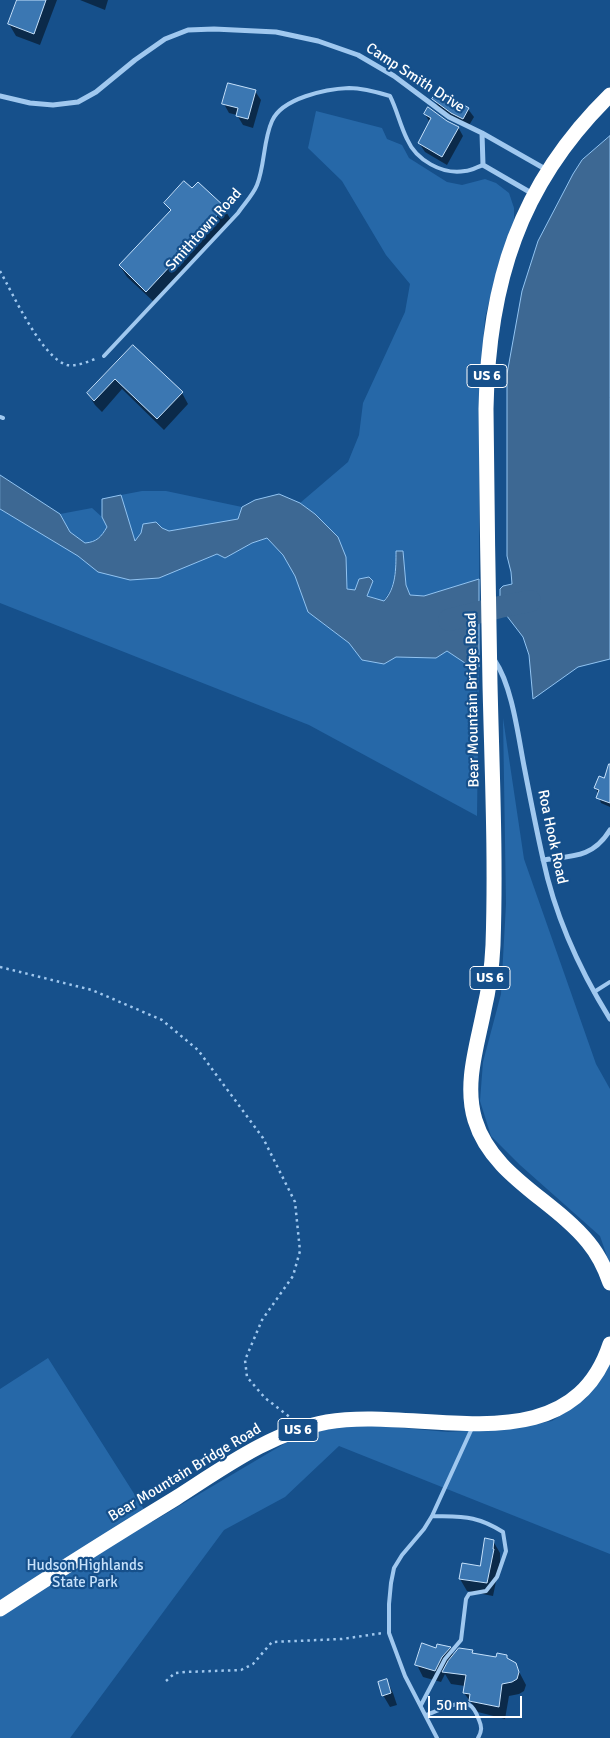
<!DOCTYPE html>
<html>
<head>
<meta charset="utf-8">
<style>
  body { margin:0 }
  #map { position:relative; width:610px; height:1738px; overflow:hidden; background:#16508b; font-family:Signika,sans-serif }
  canvas { display:block }
  .scale { position:absolute; left:428px; top:1696px; width:94px; height:22px; box-sizing:border-box; border:2px solid #fff; border-top:0; padding-left:6px; font-size:15px; line-height:18px; white-space:nowrap; color:#fff; -webkit-text-stroke:4px #16508b; paint-order:stroke }
</style>
</head>
<body>
<div id="map">
<canvas width="610" height="1738"></canvas>
<div class="scale">50 m</div>
</div>
<script>
const context = document.querySelector('canvas').getContext('2d');
context.lineJoin = 'round';
function fillPath(path, color) {
  context.fillStyle = color;
  context.fill(path, 'evenodd');
}
function stroke(path, color, width, dash) {
  context.strokeStyle = color;
  context.lineWidth = width;
  context.lineCap = dash ? 'butt' : 'round';
  context.setLineDash(dash || []);
  context.stroke(path);
}
function write(font, color, halo, rows, align = 'center') {
  context.font = font + ' Signika,sans-serif';
  context.lineWidth = 4.5;
  context.setLineDash([]);
  context.textBaseline = 'middle';
  context.strokeStyle = halo;
  context.fillStyle = color;
  for (const [text, x, y, turn = 0] of rows) {
    context.save();
    context.translate(x, y);
    context.rotate((+turn || 0) * Math.PI / 180);
    context.textAlign = isNaN(turn) ? turn : align;
    if (halo) context.strokeText(text, 0, 0);
    context.fillText(text, 0, 0);
    context.restore();
  }
}
fillPath(new Path2D(`
  M316,111L382,128L387,139L402,145L409,158L447,182L462,185L485,179L496,183L509,193L514,208V221L499,262L485,318L479,399V579L424,596L410,595L406,585L403,551H396C396,569 395,588 383,601C371,598 359,590 346,589L347,574L315,514L300,503L348,462L359,435L363,403L405,312L410,284L386,255L342,181L308,148Z
  M142,491H166L242,507L239,519L169,531L162,528L156,522L141,533L135,541L121,495Z
  M92,508L102,517L107,527C101,537 97,542 85,543L70,532L60,514Z
  M0,509L78,556L98,572L190,565L217,554L225,558L252,543L267,538L283,555L295,576L308,612L349,643L362,660L384,664L396,657L436,658L447,651L468,665L479,667L477,816L309,725L0,603Z
  M503,718L524,859L596,1064L610,1089V1265L600,1236L520,1165L491,1136L480,1101L483,1062L501,994L506,904Z
  M48,1358L152,1522L304,1432L329,1425L381,1426L448,1432L515,1428L552,1421L586,1398L610,1363V1554L339,1446L285,1497L224,1530L70,1738H0V1389Z`), '#2668a8');
const water = new Path2D(`
  M610,136V659L578,667L533,699L529,655L523,637L500,607V589L503,586L512,584L511,572L507,556V374L522,291L538,241L573,174L582,160Z
  M0,475L60,514L70,532L85,543C97,542 101,537 107,527L102,517V499L121,495L135,541L141,533L143,524L156,522L162,528L169,531L238,519L242,507L255,500L279,494L300,503L315,514L338,537L346,557L347,589L355,590L359,579L369,577L373,581L367,596L384,601C396,588 396,569 396,551H403L406,585L410,595L424,596L479,579V667L468,665L447,651L436,658L396,657L384,664L362,660L349,643L308,612L295,576L283,555L267,538L252,543L225,558L217,554L159,578L130,580L98,572L78,556L0,509Z`);
fillPath(water, '#3d6893');
stroke(water, '#92c4f2', 1);
fillPath(new Path2D(`
  M18,0H57L40,45L16,36L9,24Z
  M80,0H108L105,10Z
  M255,91L261,100L253,128L243,125L237,115L229,113L224,104Z
  M434,99L468,109L474,117L468,127L439,108Z
  M425,114L458,127L463,136L447,165L425,152L419,143L430,123Z
  M198,184L224,208L231,220L154,302L127,277L120,266L171,212L165,203L192,190Z
  M133,347L182,393L188,404L164,430L122,389L102,412L95,405L88,394Z
  M610,773V807L601,803L596,788Z
  M493,1541L500,1553V1562L493,1596L467,1591L460,1579L463,1565L481,1568Z
  M450,1648L454,1656L472,1652L474,1655L497,1658L506,1656L508,1660L515,1664L526,1685L524,1691L519,1694L509,1696L505,1719L478,1712L464,1693L465,1686L451,1684L445,1674L441,1682L423,1677L417,1665L437,1649Z
  M387,1681L393,1693L397,1705L390,1707L383,1695Z`), '#0007');
stroke(new Path2D(`
  M449,620L500,607L530,601`), '#3d6893', 22);
const building = new Path2D(`
  M17,0H46L34,34L8,24Z
  M228,83L256,90L248,119L236,116L238,108L222,104Z
  M438,90L469,108L463,119L451,113L432,99Z
  M428,107L447,121L459,127L442,157L418,143L431,118L424,114Z
  M184,181L192,188L198,182L225,207L146,292L119,265L171,210L164,203Z
  M133,345L183,392L157,419L115,379L94,401L87,393Z
  M609,764H610V803L596,798L599,790L594,788L599,776L604,778Z
  M485,1538L494,1540L493,1549H494L487,1583L459,1579L462,1563L480,1566Z
  M422,1643L436,1648L437,1644L451,1647L442,1657L435,1671L415,1665Z
  M459,1648L473,1650L472,1653L496,1657L497,1653L507,1655V1658L516,1663L519,1672L517,1679L512,1682L502,1684L499,1707L469,1701L470,1694L463,1693L466,1675L442,1672L448,1661Z
  M387,1679L391,1693L382,1696L378,1682Z`);
fillPath(building, '#3b77b2');
stroke(building, '#c6e1fb', 1);
stroke(new Path2D(`
  M0,271C13,294 42,358 67,365C77,367 89,361 98,358
  M0,967L92,990L162,1020L198,1050L263,1138L295,1202L300,1251L293,1276L262,1320L245,1360L247,1377L265,1398L291,1418
  M166,1681L175,1673L185,1672L241,1670L253,1664L272,1642L342,1639L383,1633`), '#a0c8ef', 2.5, [2.5, 4]);
stroke(new Path2D(`
  M104,356L238,213C244,204 253,195 257,185C265,165 263,141 272,121C282,98 326,89 349,88C363,88 377,92 390,96C397,110 400,125 407,139C416,160 442,175 465,171C471,171 477,167 483,165
  M0,417L3,418
  M594,992L610,982
  M421,1705L445,1659L461,1640L466,1599L469,1594L486,1591L497,1577L506,1551L503,1532C476,1515 463,1517 432,1516
  M426,1715C435,1712 459,1700 468,1704C474,1707 477,1714 479,1720C482,1727 482,1731 478,1738
  M437,1738L405,1676L389,1633V1604L391,1583L394,1568L402,1555L424,1529L432,1516L473,1426`), '#a0c8ef', 4);
stroke(new Path2D(`
  M0,96L30,103L53,105L78,102L96,92L135,60L165,39L188,30L214,29L276,32L318,41L358,55L394,76L449,117L482,133L547,170
  M482,133L483,165L533,194
  M495,661C512,686 518,735 524,766C530,797 536,828 543,859C555,916 579,969 610,1019
  M543,860C572,856 593,858 610,830`), '#a0c8ef', 5);
stroke(new Path2D(`
  M610,95C519,184 488,284 486,409C487,501 488,592 490,684C492,771 496,858 493,945C492,967 489,989 484,1010C477,1046 464,1084 475,1120C492,1176 554,1200 588,1242C598,1254 605,1268 610,1283
  M0,1609C58,1571 117,1534 176,1498C223,1468 272,1432 327,1422C420,1405 569,1469 610,1344`), '#fff', 15);
for (const [x, y, w] of [
  [487,376,40],
  [490,978,40],
  [298,1430,40]
]) {
  const box = new Path2D();
  box.roundRect(x - w / 2, y - 11.5, w, 23, 4);
  context.fillStyle = '#16508b';
  context.fill(box);
  stroke(box, '#fff', 1);
}
write('bold 14px', '#fff', null, [
  ["US 6",487,376],
  ["US 6",490,978],
  ["US 6",298,1430]
]);
write('15px', '#fff', '#16508b', [
  ["Camp Smith Drive",415,78,33],
  ["Smithtown Road",204,230,-48],
  ["Bear Mountain Bridge Road",473,700,-91],
  ["Roa Hook Road",552,837,78],
  ["Bear Mountain Bridge Road",185,1473,-31]
]);
write('15px', '#c6e1fb', '#16508b', [
  ["Hudson Highlands",85,1566],
  ["State Park",85,1583]
]);
</script>
</body>
</html>
